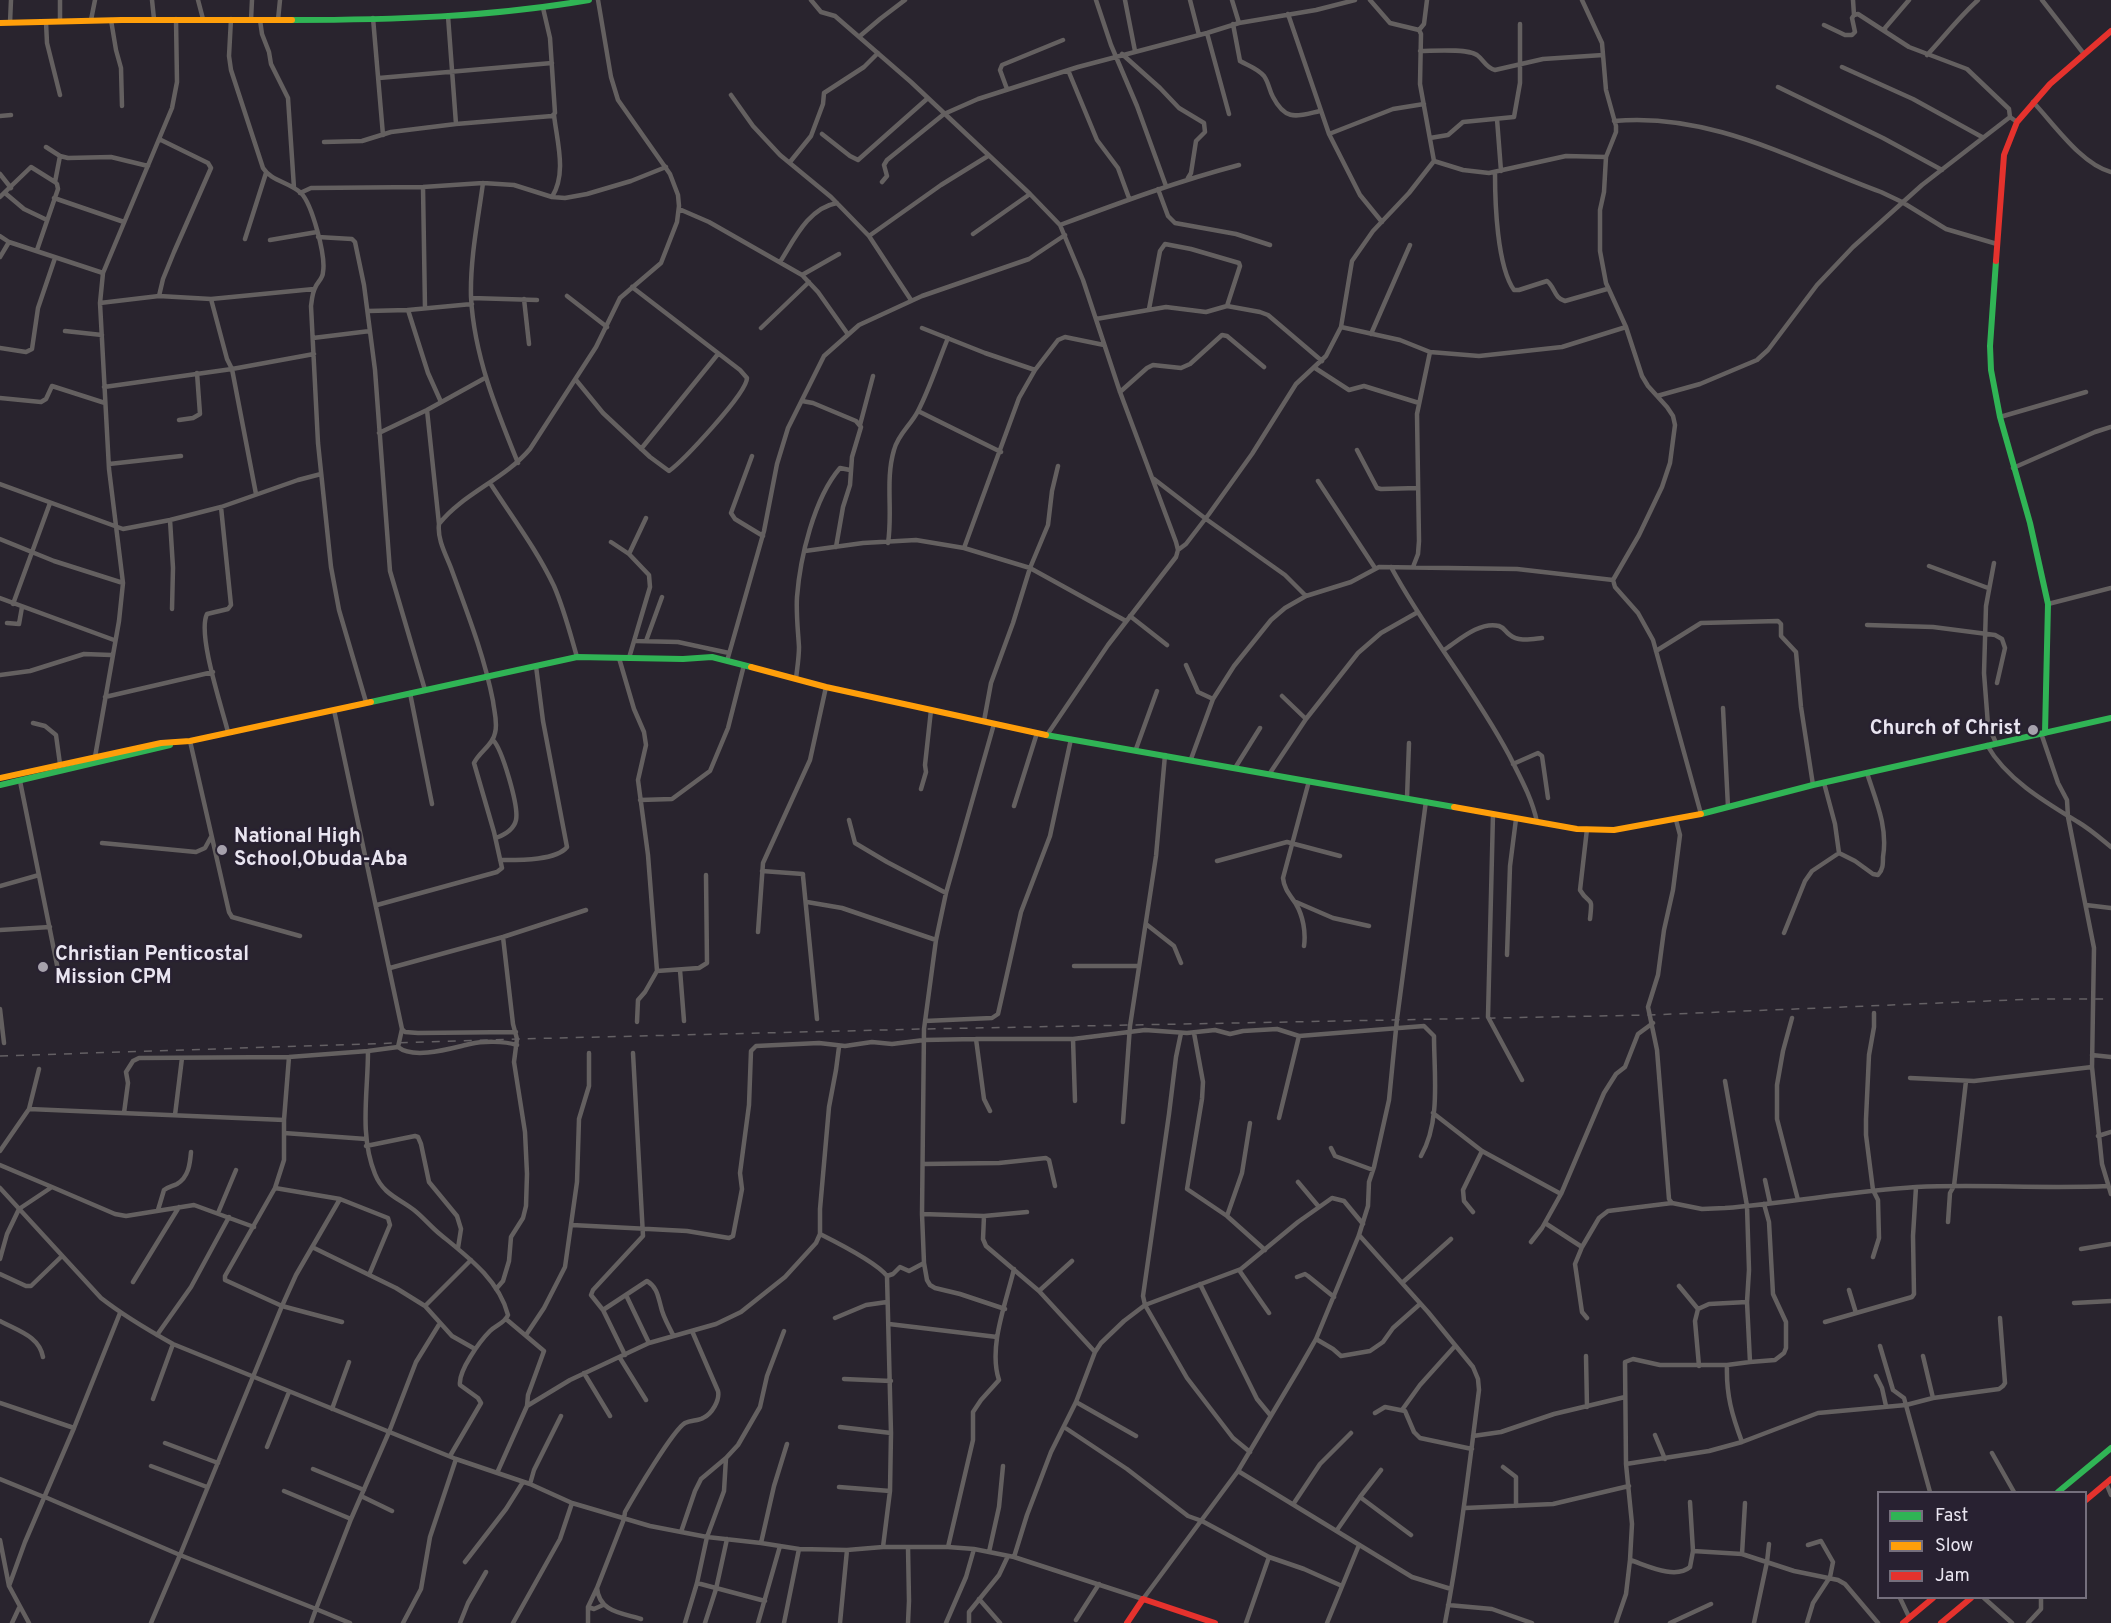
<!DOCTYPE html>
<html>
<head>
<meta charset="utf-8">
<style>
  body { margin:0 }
  #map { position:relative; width:2111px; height:1623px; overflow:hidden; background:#29242e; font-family:Overpass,sans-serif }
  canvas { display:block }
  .legend { position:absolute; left:1877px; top:1491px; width:210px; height:108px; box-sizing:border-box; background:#282131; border:2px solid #756f7d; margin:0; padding:8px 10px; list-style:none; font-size:18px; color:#e9e5f0 }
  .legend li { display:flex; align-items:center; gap:12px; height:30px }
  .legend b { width:30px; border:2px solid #756f7d }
</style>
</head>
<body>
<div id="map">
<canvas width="2111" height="1623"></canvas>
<ul class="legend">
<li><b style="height:8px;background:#30b455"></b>Fast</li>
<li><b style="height:8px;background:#ff9f0a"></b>Slow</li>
<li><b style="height:8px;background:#e5322d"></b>Jam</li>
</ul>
</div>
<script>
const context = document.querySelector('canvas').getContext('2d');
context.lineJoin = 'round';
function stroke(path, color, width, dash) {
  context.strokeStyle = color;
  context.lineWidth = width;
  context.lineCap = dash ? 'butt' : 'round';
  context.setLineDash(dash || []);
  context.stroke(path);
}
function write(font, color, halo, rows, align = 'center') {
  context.font = font + ' Overpass,sans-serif';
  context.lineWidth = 4.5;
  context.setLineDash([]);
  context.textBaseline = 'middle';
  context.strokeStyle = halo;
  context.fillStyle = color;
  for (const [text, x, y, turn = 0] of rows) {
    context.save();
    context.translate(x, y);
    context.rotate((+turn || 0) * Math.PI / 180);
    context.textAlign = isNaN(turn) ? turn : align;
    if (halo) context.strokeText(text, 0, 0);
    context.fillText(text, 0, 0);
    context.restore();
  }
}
stroke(new Path2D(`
  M60,0V21
  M152,0L154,19
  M198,0L203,19
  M811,0L821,12L835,16L911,82L1030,194L1060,225L1083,280L1120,392L1176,542L1178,550L1176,557L1108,645L1047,735
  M1096,0L1111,45L1137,106L1166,186
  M1125,0L1135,51
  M1190,0L1199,35
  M1232,0L1239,23
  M1370,0L1390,23L1419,30
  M1582,0L1602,43L1606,90L1616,126V132L1606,157L1604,192L1600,210V251L1606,283L1626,327L1642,376L1648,386L1667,407L1673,416L1675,425L1670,463L1662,487L1639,535L1613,580L1615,587L1638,613L1653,640L1701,814
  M2042,0L2084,54
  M1288,14L1329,134L1360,195L1382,222
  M1854,15L1858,14L1909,47L1967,69L2009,109L2010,117L2017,122
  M448,16L456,124
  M373,18L383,135
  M231,19L229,56L231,70L263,168C271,181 289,182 301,193C312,204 326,256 323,272C323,279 317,282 315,288C312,294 312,300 311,306L318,443L331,567L339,610L366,702
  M91,20L95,0
  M111,20L116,50L121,68L122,106
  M251,20L252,0
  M260,20L262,34L269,52L271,64L288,98L294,188
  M278,20L280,0
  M46,22L47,43L60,95
  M10,23L11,0
  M1233,24L1240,61C1249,66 1257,68 1264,76C1269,83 1269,90 1273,97C1286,122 1297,116 1320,111
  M1824,25L1845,35H1852L1855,32L1852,18L1854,15L1853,0
  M1419,30L1424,24L1427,0
  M1885,31V28L1909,0
  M1207,33L1229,114
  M860,36L880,19L905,0
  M1420,51C1433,51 1466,48 1477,55C1484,60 1486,68 1495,70L1543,59L1603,55
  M1122,54L1160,88L1179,108L1204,123L1205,132L1196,141L1191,173L1188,178
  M1927,55C1944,37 1959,17 1978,0
  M1842,67L1913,99L1982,137
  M1068,70L1097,140L1118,168L1129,198
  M379,78L552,63
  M1778,87L1883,138L1942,170
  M1007,89L1000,70L1002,65L1063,40
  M731,95L753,126L780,155L831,197L869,236L911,300
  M2033,102C2054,124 2081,164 2111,172
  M0,116L11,115
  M1497,119L1501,171
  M1614,121C1710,112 1794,160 1881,192L1902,202L1946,229L1997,244
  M822,134L850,156L858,160L928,98
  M1329,134L1393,109L1424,104
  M1430,138L1448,135L1463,122L1514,117L1520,83V24
  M159,139L208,163L211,168L174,252L163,279L159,296
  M324,142L362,141L391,132L456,124L552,116L555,113L550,38L543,8
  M46,147L60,156L68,158L111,157L148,166
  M1434,161L1463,170L1489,173L1566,156L1606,157
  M790,162L811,136L823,104L824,93L864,67L878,53
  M1495,173C1495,203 1497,266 1514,290H1519L1547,281C1555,287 1554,298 1565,301L1607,289
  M0,174L11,188
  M882,182L887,176L884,165L887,160L944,114L978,99L1078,67L1207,33L1239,23L1316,10L1355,0
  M483,183C478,220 470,259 471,297C474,355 496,409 518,463
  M423,187L425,308
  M1158,189L1168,216L1175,223L1236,234L1270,245
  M5,193L24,209L47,220
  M300,193L311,188L423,187L483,183L514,185L552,197L565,198L587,194L631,181L666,167
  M0,197L31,167L55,182
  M552,197C567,173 557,142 554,115
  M54,198L124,222
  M679,209L709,222L802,275L818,292L847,333
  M1060,225C1119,203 1178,181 1239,165
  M973,234L1030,194
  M0,236L9,242L103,273
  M869,236L941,185L988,156
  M318,237L352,239L355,242L364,285L375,370L390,571L425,690
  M245,239L266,173
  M270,240L317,232
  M37,250L58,189L57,184L55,182L60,156
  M0,257L9,242
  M780,262C794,240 808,208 837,203
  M802,275L839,254
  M567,296L607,327
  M471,298L537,300
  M211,299L227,359L232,369L256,494
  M524,299L529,344
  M100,303L159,296L211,299L314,289
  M1149,309L1160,251L1165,244L1191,249L1239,263L1240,266L1227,306
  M408,310L428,373L441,402
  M368,311L408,310L472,304
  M1096,319L1166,307L1206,312L1227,306L1260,312L1268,315L1322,361
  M1341,327L1400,340L1430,352L1479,356L1562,347L1626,327
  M761,328L809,282
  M922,328L985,353L1035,370
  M65,331L102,335
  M1371,334L1410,245
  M313,338L370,331
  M0,348L26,352L32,349L38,308L55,258
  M1315,368L1349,390L1364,386L1419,403
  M576,380L603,413L650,457L669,471C683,461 747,393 747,378L740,370L632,287
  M104,387L232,369L314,354
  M1120,392L1147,368L1153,365L1181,368L1190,364L1222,335L1227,336L1264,367
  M1657,396L1700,384L1757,360L1768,350L1817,285L1853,247L1922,185L2010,117
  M0,398L41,402L46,399L52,386L105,403
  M802,401L813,403L856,421L861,427L852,457L850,485L843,507L836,547
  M427,410L439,524
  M918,411L1001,452
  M2000,417L2086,392
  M179,420L193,418L200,414L197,373
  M860,425L873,376
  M379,433L427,410L485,378
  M641,449L718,354
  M1357,450L1377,488L1381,489L1418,488
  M752,456L731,513L735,519L763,536
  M109,464L181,456
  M2013,468L2095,432L2111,427
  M1154,479L1206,519L1285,575L1306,596
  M1318,481L1375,568
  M490,483C512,517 537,550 554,586C564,609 570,633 577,657
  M0,484L123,529L170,520L221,507L298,480L321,474
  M221,507L231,605L228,609L207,614C197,634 222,708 228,732
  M170,520L173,568L172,609
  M0,539L54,561L123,583
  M611,542L629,554L649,575L650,587L629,658
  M888,543C893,512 885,480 894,450C898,434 911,425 918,411C930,388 938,362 948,338
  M964,548L1019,398L1035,370L1058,340L1065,337L1104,345
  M1178,550L1186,544L1209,514L1252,454L1296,384L1326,356L1341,327L1352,261L1373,231L1409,193L1434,161L1420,84L1421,34L1419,30
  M805,551L863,543L916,540L964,548L1030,568L1126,621
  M629,554L646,518
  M1994,563L1986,606L1984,673L1988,725L1996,743
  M1929,566L1988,588
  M1391,567C1426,632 1474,689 1509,755C1520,777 1532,798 1537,822
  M1413,567L1418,554L1419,541L1417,414L1430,352
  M0,598L114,640
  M13,604L50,503
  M2048,604L2111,588
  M1130,616L1167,645
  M7,623L19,624L22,607
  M1867,625L1933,627L1995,635L2002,639L2005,648L1997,683
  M636,641L678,642L729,653
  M646,641L662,597
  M1444,650C1459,640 1480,621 1499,626C1505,628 1505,632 1510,635C1518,642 1532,639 1542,638
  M1656,651L1701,623L1778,621L1781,624V636L1796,652L1801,707L1813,785
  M619,658L634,709L644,732L646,745L638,780L648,855L657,971L645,992L638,1000L637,1022
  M727,661L764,531L777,464L788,428L824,356L859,325L922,296L1029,259L1065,235
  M1186,665L1198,692L1213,699
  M0,675L30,671L84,654L111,655
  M796,679C797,669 799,658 799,647C798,630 796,614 797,597C800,558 814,498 840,468L850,470
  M410,693L432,804
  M1282,696L1306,719
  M105,697L213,672
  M1723,708L1728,807
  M334,710L402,1029L398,1047
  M984,721L991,683L1013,623L1030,568L1048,525L1052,491L1058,466
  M33,723L45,726L56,735L60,764
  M994,724L946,893L936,940L924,1029L922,1214L924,1263L927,1280L930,1285L935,1288L960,1294L1005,1309
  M2041,733L2058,783L2067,800L2068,817L2094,948L2092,1067L2102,1164L2111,1194
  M493,740C502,749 519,806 516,820C514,829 504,835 496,838
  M190,741L229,912L232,917L300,936
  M1987,745C2006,779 2045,802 2078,822C2090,829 2100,838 2111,847
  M1136,749L1157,691
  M95,757L119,621L123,583L109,469L100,303L103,273L172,108L177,82L176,19
  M1191,759L1213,699L1234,666L1271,620L1285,608L1306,596L1351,582L1379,567L1517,569L1613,580
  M1513,764L1538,753L1542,756L1548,798
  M1235,768L1260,728
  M1270,773L1306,719L1358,653L1381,633L1418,612
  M20,781L58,970
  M1824,783L1835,824L1839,853
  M921,789L926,772L925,765L931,710
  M1407,798L1409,743
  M640,800L672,799L710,771L728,728L744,665
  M1014,806L1037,733
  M1493,814L1488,1017L1522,1080
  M849,820L855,843L887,862L946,893
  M1676,820L1680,835L1673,890L1664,930L1658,975L1648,1007L1657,1050L1669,1199L1672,1203L1702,1209L1725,1208C1789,1203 1852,1191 1916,1187C1980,1184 2044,1189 2108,1186
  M1587,829L1580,890C1590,907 1593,893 1590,919
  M102,843L196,852L205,848L211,837
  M1839,853L1855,861L1873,874L1878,875C1883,870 1883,864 1883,857C1888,827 1876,801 1867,773
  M500,860C517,860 556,861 567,847L543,721L536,666
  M1217,861L1287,842L1340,856
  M762,871L803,874V876L817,1019
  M0,886L39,875
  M807,902L842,908L936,940
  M1296,902L1333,918L1369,926
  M377,905L497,872L502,868L494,832L474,763C479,752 493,745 495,733C498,723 494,711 493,701C484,655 467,612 451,568C446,555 437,539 439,524C462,494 505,479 530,449L596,347L620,298L661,263L677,222L679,206L678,195L670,174L618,100L611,77L598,0
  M2086,905L2111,908
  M1146,924L1174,946L1181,963
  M0,930L50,927
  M758,932L763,863L810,760L826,687
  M1784,933L1805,881L1812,871L1839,853
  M1304,946C1306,932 1303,916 1296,904C1290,895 1284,889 1283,878L1309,781
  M1507,955L1510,866L1516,819
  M1074,966H1138
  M390,968L503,937L586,910
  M680,970L684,1021
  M657,971L699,968L707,963L706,875
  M0,1009L4,1043
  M1792,1018L1783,1051L1777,1085V1119L1798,1200
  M925,1021L992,1018L998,1014L1021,912L1050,836L1071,739
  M402,1029L405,1032L418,1033L516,1032
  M1181,1033L1176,1057L1169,1114L1143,1296L1145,1305L1187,1378L1233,1438L1250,1452
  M1194,1033L1203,1082L1202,1099L1187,1189L1227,1216L1265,1250
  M976,1039L984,1099L990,1111
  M1073,1039L1075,1101
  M2092,1055L2111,1057
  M1910,1078L1974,1081L2092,1067
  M1725,1081L1747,1206L1749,1270L1747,1302L1750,1362L1727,1365C1726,1395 1732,1415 1742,1442
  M29,1109L284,1120
  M124,1113L128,1083L126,1072L133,1061L139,1058L289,1057L368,1051
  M1433,1113L1482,1151L1561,1194
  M175,1115L182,1058
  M1279,1118L1299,1036
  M1123,1122L1130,1026L1156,856L1165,755
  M284,1133L366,1139
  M2098,1136L2111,1132
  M366,1146L415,1136L418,1137L421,1144L429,1182L457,1216L461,1229L458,1248
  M1331,1148L1335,1156L1373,1170
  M0,1151L29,1109L39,1069
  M923,1164L999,1163L1046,1158L1049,1160L1055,1186
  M0,1165L52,1187
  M1765,1180L1770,1203
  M1298,1182L1319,1207
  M0,1188L101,1298C124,1316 148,1330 173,1344L456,1459L530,1484L572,1503L650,1526L707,1537L761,1543L799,1549L847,1550L883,1547H948L974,1549L1014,1557L1143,1599L1238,1471L1300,1367L1316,1339L1359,1235L1368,1206L1369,1182L1374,1167L1389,1100L1397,1019L1426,801
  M275,1188L284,1160V1120L289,1057
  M340,1199L296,1275L282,1306L180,1555L316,1609L351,1519L389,1432L416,1362L440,1323
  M158,1210L164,1190C168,1187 173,1186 177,1184C189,1177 190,1163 191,1152
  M1473,1212L1464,1201L1463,1190L1482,1151
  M218,1213L236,1170
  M922,1214L984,1216L1027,1212
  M984,1216L983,1239L986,1246L1039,1291L1095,1352
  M1227,1216L1242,1173L1250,1123
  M1948,1222L1950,1193L1954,1186L1966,1081
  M1545,1223L1582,1247
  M572,1225L687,1231L729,1238L733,1236L742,1189L740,1173L749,1105L751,1051L756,1046L819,1043L845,1046L872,1042L892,1044L924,1040L976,1039H1073L1145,1030L1187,1033L1215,1030L1230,1034L1243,1031L1277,1029L1299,1036L1424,1026L1434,1036C1434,1074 1441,1121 1421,1156
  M820,1234C836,1242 877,1263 887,1276L891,1433L890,1491L883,1547
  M1359,1235L1428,1312L1473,1367L1478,1379L1479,1390C1469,1468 1460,1545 1445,1623
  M1531,1242L1542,1228L1561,1194L1604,1093L1616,1074L1625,1067L1638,1034L1653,1023
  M312,1247L396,1288L425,1306L452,1336L475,1349
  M2081,1249L2111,1244
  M1873,1257L1879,1238L1878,1200L1873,1190L1866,1135V1119L1869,1055L1874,1027V1013
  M0,1259L7,1234L19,1209L52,1187L115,1214L126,1216L194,1205L254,1227
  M1239,1270L1269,1313
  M0,1274L26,1286H31L62,1256
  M887,1276L893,1274L900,1267L909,1271L924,1263
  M1297,1277L1305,1274L1308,1276L1334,1297
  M133,1282L179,1207
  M1402,1283L1451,1239
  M1200,1284L1257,1399L1271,1416
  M1679,1286L1698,1309
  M496,1289L503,1281L509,1261L511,1237L523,1218L526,1206L527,1174L525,1132L514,1062L517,1039L513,1024L503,937
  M1849,1290L1856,1313
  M1039,1291L1072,1261
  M626,1295L649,1343
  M2074,1303L2111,1301
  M425,1306L471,1260
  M603,1310L647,1281C657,1287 658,1296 661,1307C663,1317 669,1326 673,1335
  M835,1318L866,1305L887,1302
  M1587,1318L1582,1312L1575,1264L1582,1247L1599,1218L1608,1211L1672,1203
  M506,1319L544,1351L528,1395L527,1406
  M0,1321C18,1331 39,1336 43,1357
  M342,1322L282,1306L225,1280V1276L275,1188L340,1199L388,1218L390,1225L369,1275
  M1825,1322L1912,1297L1914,1294L1913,1236L1916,1187
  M889,1324L997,1337
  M157,1335L191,1287L229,1217
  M526,1335L544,1308L565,1267L577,1182L579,1119L589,1086V1053
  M1316,1339L1333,1349L1341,1356L1370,1351L1383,1342L1393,1328L1420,1304
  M1880,1346L1893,1390L1904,1398L1930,1492
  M625,1355L603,1310L591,1295L593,1290L643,1236L633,1053
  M1586,1356L1587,1407
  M1923,1356L1933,1398
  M620,1358L646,1400
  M1750,1362L1775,1360L1784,1353L1786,1348V1322L1773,1294L1769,1222L1764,1204
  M1699,1366L1695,1321L1698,1309L1709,1304L1747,1302
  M584,1373L610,1416
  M1876,1376L1882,1388L1886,1406
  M844,1379L891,1381
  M153,1399L173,1344
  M1076,1402L1136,1436
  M0,1403L74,1428
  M332,1409L349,1362
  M1402,1410L1420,1385L1455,1346
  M1375,1413L1385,1407L1405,1411L1414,1432L1420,1438L1472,1449
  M840,1427L891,1433
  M1064,1427L1127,1469L1188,1516L1202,1521L1269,1557L1304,1569L1342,1586
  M1655,1435L1665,1459
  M1473,1436L1501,1432L1554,1414L1625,1397
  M165,1443L218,1463
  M267,1447L289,1392
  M1992,1453L2014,1492
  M450,1456L481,1403L478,1398L460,1385C458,1371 480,1341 490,1331C496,1325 505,1323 508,1315C499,1280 468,1257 441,1235C432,1228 424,1218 414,1210C398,1198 383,1194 375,1174C359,1134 368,1093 368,1051L398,1047C414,1060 452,1048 470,1044C483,1041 504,1041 517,1045
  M1626,1464L1709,1451L1742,1442L1818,1413L1906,1405L1933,1398L1999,1389L2003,1386L2005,1383L2000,1318
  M151,1466L207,1487
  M1503,1467L1516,1477V1506
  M313,1469L364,1490
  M1238,1471L1412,1577L1451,1589
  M497,1473L527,1406L570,1380L649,1343L716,1324L741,1312L785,1277L816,1243L820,1234V1209L829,1107L836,1070L839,1047
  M0,1479L44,1497
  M2106,1483L2111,1495
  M530,1484L534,1470L561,1416
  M839,1487L890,1491
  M284,1491L351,1519
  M361,1496L392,1511
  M45,1497L180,1555L151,1623
  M1360,1497L1411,1535
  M1294,1503L1320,1464L1351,1433
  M1465,1508L1553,1504L1629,1486
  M1337,1530L1360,1497L1381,1470
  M681,1532L695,1491L701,1479L726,1458L738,1445L760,1407L767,1376L784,1331
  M0,1540L9,1586L29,1623
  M761,1543L774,1486L787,1444
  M948,1547L973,1440V1412L981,1400L999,1380C988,1347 1006,1303 1014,1269
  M1693,1551L1742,1554L1794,1571L1838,1580L1845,1584L1878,1623
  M989,1552L999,1507L1003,1466
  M1742,1554L1745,1503
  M1014,1557L1027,1515L1051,1452L1076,1402L1095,1352L1101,1343L1124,1321L1145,1305L1241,1269L1298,1222L1332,1198L1344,1201L1363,1224
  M1630,1560C1646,1565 1675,1580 1690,1567L1693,1551L1690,1502
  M465,1562L506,1509L523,1482
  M697,1583L765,1601
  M9,1586L25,1542L74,1428L120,1313
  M1900,1598L1909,1617
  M1984,1598L2012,1623
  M979,1599L1000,1623
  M1448,1605L1492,1609L1532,1623
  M588,1607L594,1609L603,1605
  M641,1619C622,1613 599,1612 597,1588L624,1519L625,1512C634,1496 673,1430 685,1423C691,1420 698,1421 703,1418C712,1414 720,1400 718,1391L692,1331
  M1076,1620L1099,1584
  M12,1623L19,1608
  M311,1623L316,1609L350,1623
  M403,1623L421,1589L430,1537L456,1459
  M460,1623L468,1603L486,1572
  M513,1623L560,1539L572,1503
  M588,1623V1607L597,1588
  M685,1623L697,1583L707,1537L724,1491L726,1458
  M705,1623L716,1589L727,1539
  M758,1623L780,1546
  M784,1623L799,1549
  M840,1623L847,1550
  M908,1623L909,1601L908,1547
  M946,1623L966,1577L974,1549
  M969,1623V1612L999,1575L1008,1556
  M1246,1623L1269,1557
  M1327,1623L1359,1545
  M1616,1623L1626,1594L1630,1560L1632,1524L1626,1464L1625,1362L1633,1359L1660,1365H1727
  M1670,1623L1711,1604
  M1754,1623L1767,1562L1769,1544
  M1807,1623L1813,1603L1830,1577L1833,1562L1821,1541L1808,1545
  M2028,1623L2041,1609V1598`), '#646060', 4.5);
stroke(new Path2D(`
  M292,20C392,20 491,17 589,0
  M1996,261L1990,346L1991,370L2000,417L2030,523L2048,604L2045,733
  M371,702L577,657L683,659L712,657L751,667
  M1046,735L1454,807
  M0,785L170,745
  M1701,814L1813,785L2111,718
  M2058,1492L2111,1448`), '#30b455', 6);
stroke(new Path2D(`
  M0,23L122,20H292
  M751,667L826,687L1046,735
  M0,778L161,743L190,741L371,702
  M1454,807L1577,829L1614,830L1701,814`), '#ff9f0a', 6);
stroke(new Path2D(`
  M1996,261L2004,155L2017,122L2050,84L2111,31
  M2086,1500L2111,1479
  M1127,1623L1143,1599L1215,1623
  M1903,1623L1933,1598
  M1941,1623L1971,1598`), '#e5322d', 6);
stroke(new Path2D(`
  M0,1056L517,1039L924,1029L1650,1015L2035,999H2111`), '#646064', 1.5, [8, 8]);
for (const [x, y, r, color] of [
  [2033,730,6,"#a6a1ac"],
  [222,850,6,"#a6a1ac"],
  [43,967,6,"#a6a1ac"]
]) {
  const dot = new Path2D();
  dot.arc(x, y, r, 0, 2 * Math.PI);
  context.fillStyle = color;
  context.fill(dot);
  stroke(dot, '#282131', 2);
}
write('bold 20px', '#e9e5f0', '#282131', [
  ["Church of Christ",2021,730,"right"],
  ["National High",234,838],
  ["School,Obuda-Aba",234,861],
  ["Christian Penticostal",55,956],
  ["Mission CPM",55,979]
], 'left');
</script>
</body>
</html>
